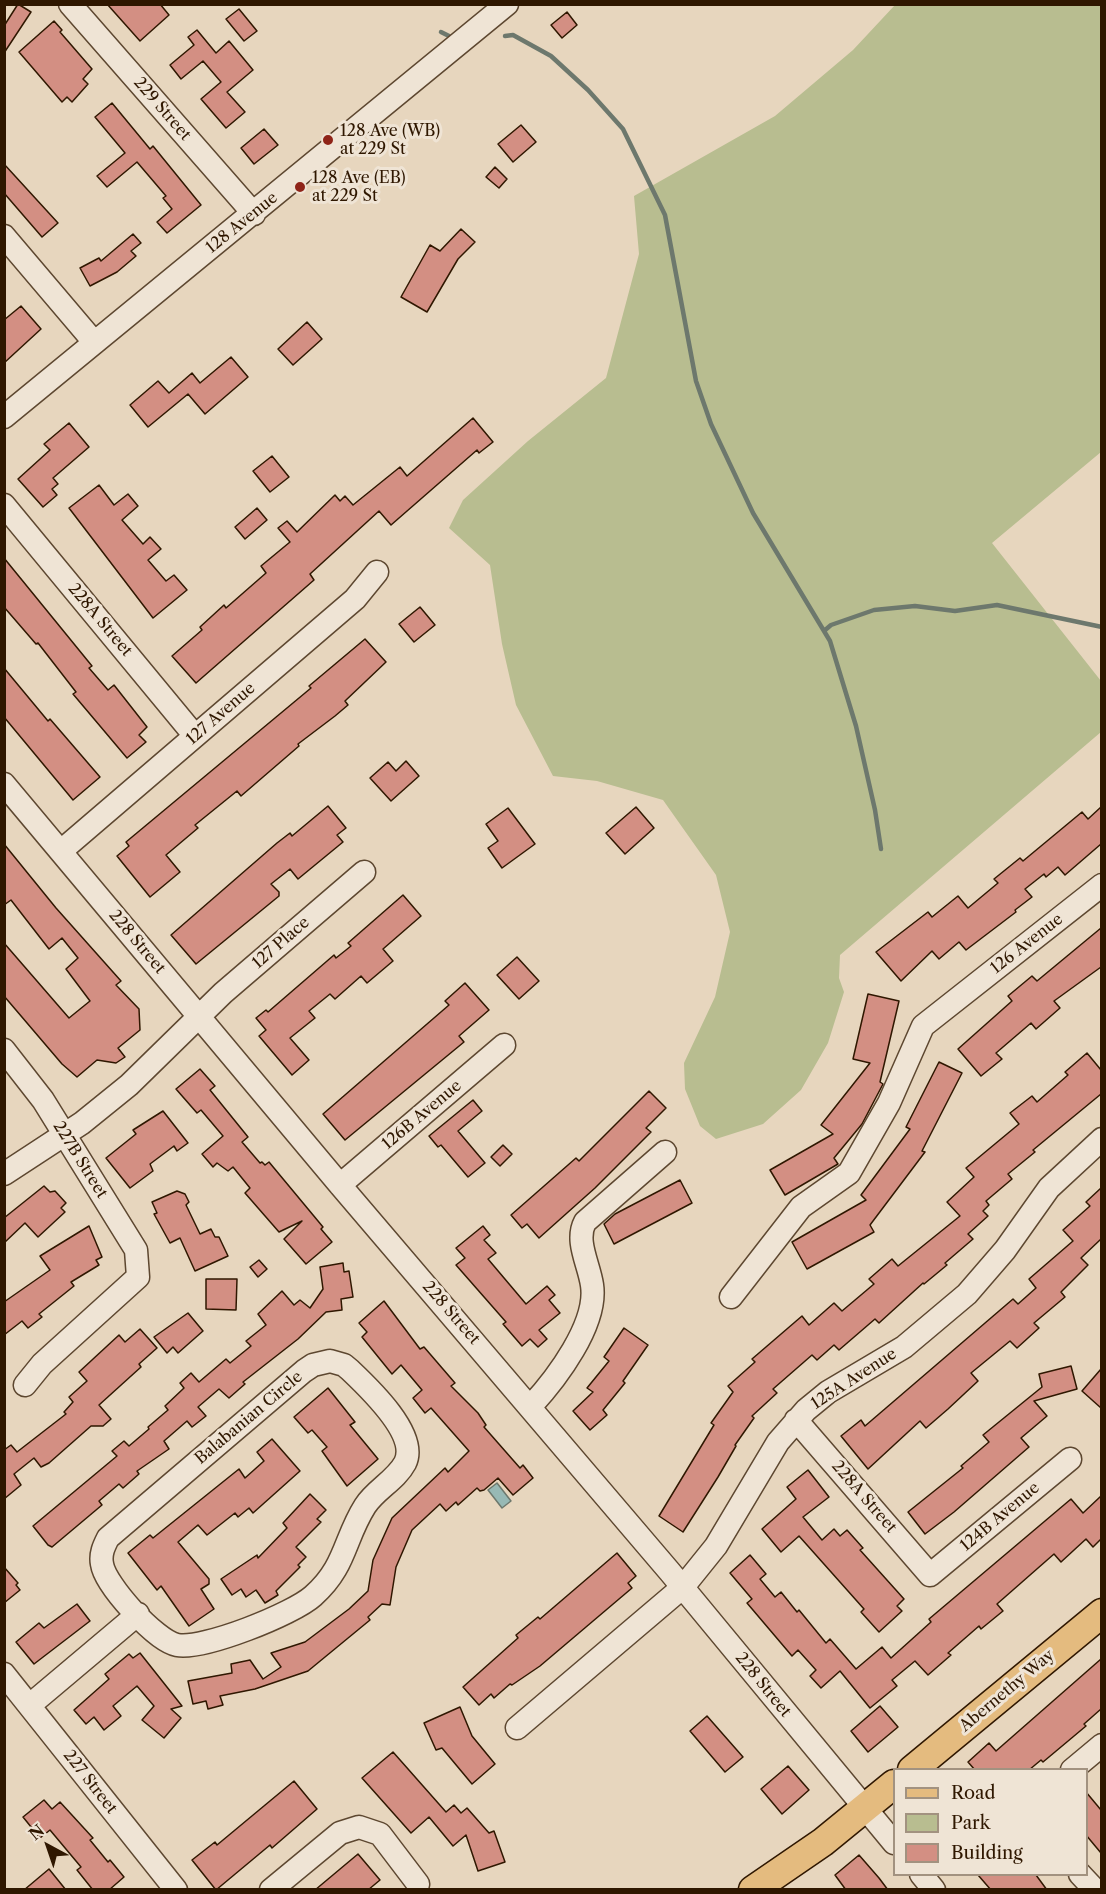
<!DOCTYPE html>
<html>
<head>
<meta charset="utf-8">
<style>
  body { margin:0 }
  #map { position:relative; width:1106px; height:1894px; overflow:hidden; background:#e7d6be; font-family:"Libre Caslon Text",serif }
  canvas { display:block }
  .frame { position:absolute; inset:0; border:6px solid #2f1700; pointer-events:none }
  .legend { position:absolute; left:893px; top:1768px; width:195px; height:108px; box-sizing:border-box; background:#efe4d5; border:2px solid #a29280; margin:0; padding:8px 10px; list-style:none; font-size:18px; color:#2f1700 }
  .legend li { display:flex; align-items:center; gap:12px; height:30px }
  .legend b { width:30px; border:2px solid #a29280 }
  .north { position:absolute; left:18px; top:1816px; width:60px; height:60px; -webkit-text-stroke:4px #efe4d5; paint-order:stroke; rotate:320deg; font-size:16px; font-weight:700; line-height:24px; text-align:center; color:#2f1700 }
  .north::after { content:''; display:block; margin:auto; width:21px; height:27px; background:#2f1700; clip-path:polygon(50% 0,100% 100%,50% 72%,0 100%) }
</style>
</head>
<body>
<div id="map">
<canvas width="1106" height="1894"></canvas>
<div class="frame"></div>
<ul class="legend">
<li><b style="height:8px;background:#e4bb7f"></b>Road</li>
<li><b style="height:16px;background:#b8bd90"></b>Park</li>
<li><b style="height:16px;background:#d38f83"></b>Building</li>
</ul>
<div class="north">N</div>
</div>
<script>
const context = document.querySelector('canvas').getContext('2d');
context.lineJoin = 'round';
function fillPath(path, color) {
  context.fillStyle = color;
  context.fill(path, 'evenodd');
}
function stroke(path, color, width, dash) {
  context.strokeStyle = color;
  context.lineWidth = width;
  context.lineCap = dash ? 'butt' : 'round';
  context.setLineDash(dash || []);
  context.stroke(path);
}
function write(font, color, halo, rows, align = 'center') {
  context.font = font + ' "Libre Caslon Text",serif';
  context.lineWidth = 6;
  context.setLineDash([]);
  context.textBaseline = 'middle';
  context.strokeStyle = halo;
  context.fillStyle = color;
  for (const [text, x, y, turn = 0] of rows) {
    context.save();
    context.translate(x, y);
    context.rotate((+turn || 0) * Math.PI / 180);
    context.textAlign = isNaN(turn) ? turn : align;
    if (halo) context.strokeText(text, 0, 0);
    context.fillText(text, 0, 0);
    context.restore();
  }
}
fillPath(new Path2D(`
  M895,5H1101V452L992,543L1101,681V732L840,955L839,978L844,992L828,1043L801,1090L763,1124L716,1139L700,1126L685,1089L684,1063L715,997L730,932L716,875L663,800L597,781L553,776L516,705L502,644L490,565L449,528L463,500L528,441L606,378L639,254L634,196L775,116L853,50Z`), '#b8bd90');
const water = new Path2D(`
  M497,1483L511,1501L502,1508L488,1490Z`);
fillPath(water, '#97b9b5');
stroke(water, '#6d786d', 1.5);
stroke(new Path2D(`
  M441,32L449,36
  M505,36L513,35L551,56L588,90L623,129L665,215L696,381L711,424L753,513L830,641L856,726L875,810L881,849
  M824,631L831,625L874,610L915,606L955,611L997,605L1102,627`), '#6d786d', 4.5);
const building = new Path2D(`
  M18,4L31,12L4,53V26Z
  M107,4H160L169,15L140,41Z
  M239,9L257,31L244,41L226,19Z
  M567,12L577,25L562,38L551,25Z
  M54,21L62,30L60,32L92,69L83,79L88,84L72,102L67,97L62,102L19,52Z
  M197,30L216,53L229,41L253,70L227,92L245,112L226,128L201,99L221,82L203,61L181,79L170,65L194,45L188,37Z
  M112,103L150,149L153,146L201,205L167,233L157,222L172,209L163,198L166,196L137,162L107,187L97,176L125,153L95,117Z
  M521,125L536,142L513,162L498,144Z
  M264,129L278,145L254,164L241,148Z
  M4,164L58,223L42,237L4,193Z
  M495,167L507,179L499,188L486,177Z
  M461,229L475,242L458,259L427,312L401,297L430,245L440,251Z
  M133,234L141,243L131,251L136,256L117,272L90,286L80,268L99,258L101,261Z
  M21,306L41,329L4,363V320Z
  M307,322L322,339L293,365L278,349Z
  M231,357L248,377L205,414L188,394L148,427L130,405L158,381L169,393L192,373L200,383Z
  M473,418L493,442L479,453L477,450L391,525L379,511L310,574L314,580L196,683L172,656L202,630L200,627L224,605L226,608L266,573L261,566L290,542L278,528L287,521L297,532L335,495L340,501L345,496L353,505L400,467L407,476Z
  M69,423L89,447L53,478L58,484L52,489L57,495L43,507L18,479L50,450L44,444Z
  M272,456L289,477L270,492L253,471Z
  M99,485L114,505L128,494L138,506L122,520L143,544L150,537L161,549L148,560L166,581L174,575L187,590L153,618L69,508Z
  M257,508L267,520L245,539L235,527Z
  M4,558L92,666L89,668L108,690L114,685L147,727L139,735L146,742L127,758L73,694L76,692L38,643L36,644L4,607Z
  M420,607L435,625L414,642L399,624Z
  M365,639L386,662L345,701L348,705L335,716L298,744L299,746L241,796L237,791L195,825L198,828L166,855L180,872L150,897L117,856L129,846L126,842L311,688L309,686Z
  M4,668L48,721L50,719L100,777L73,800L4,717Z
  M406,761L419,776L391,801L370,778L388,762L396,771Z
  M328,806L346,828L337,835L343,842L298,879L290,869L271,884L279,892V896L196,964L171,935L277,843L290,833L292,836Z
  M636,807L654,828L625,854L606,833Z
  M1101,807V844L1065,875L1058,867L1046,877L1044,874L1025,889L1032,897L1015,910L1016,912L966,950L959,942L939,959L932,951L901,981L876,952L928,912L932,917L958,896L968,908L998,883L994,879L1020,858L1023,861L1082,812L1088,819Z
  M508,808L535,844L502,868L488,848L498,841L486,824Z
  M4,844L56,908L121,981L116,985L139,1009L140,1030L118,1048L125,1057L116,1063L97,1060L77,1077L62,1064L4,996V943L69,1018L90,1001L66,969L78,958L62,938L49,949L11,900L4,905Z
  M403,895L421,916L383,949L393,961L367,983L361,976L335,999L330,994L309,1011L315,1018L290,1038L309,1060L292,1075L259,1036L266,1030L256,1018L266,1010L268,1012L334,955L336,958L351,946L348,943Z
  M1101,928V967L1054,1001L1060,1008L1036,1029L1031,1023L996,1053L1002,1059L981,1076L958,1049L1012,1001L1008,996L1032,976L1037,981Z
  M517,957L539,981L519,999L497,975Z
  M465,983L489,1010L459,1036L464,1042L345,1140L323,1114L449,1005L445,1001Z
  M868,994L899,1001L880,1082L883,1084L862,1124L834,1158L838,1164L785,1195L770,1170L833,1134L821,1125L870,1063L853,1059Z
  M1087,1053L1101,1070V1094L1033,1150L1035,1152L1008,1174L1012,1179L986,1201L989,1205L983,1211L988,1216L968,1234L973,1239L945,1263L947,1265L924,1284L923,1283L879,1323L875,1319L839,1350L834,1345L817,1360L812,1355L773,1389L777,1393L752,1416L754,1418L735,1445L736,1446L718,1477L683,1532L659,1516L714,1425L711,1423L733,1392L728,1386L755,1362L752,1359L802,1316L809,1325L834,1303L842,1311L874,1284L869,1279L892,1259L898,1266L960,1216L947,1202L974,1177L966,1168L1019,1124L1010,1113L1032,1096L1037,1102L1068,1075L1065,1072Z
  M939,1062L962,1073L922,1151L925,1152L870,1225L874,1232L807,1269L792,1242L866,1200L861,1195L910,1129L906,1127Z
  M200,1069L215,1086L210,1090L248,1137L242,1142L260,1163L262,1162L265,1165L269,1162L323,1227L321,1229L332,1242L306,1264L284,1239L302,1221L279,1232L245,1193L250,1188L233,1167L228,1171L217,1163L213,1167L202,1154L223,1136L201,1110L197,1113L176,1089Z
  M649,1091L666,1108L646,1128L651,1132L595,1188L539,1238L527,1224L522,1228L511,1215L576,1158L579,1161Z
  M473,1100L482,1111L458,1131L485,1163L468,1177L441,1145L438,1147L429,1136Z
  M163,1111L188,1143L177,1151L174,1146L150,1164L153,1171L130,1188L106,1158L136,1134L133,1130Z
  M503,1145L512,1154L500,1166L491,1157Z
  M680,1180L692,1203L614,1244L604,1224L615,1214Z
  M44,1186L50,1192L55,1191L66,1203L61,1208L65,1212L38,1237L25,1223L4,1243V1218Z
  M1101,1188V1239L1081,1258L1088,1265L1061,1292L1065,1297L1034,1323L1039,1328L1017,1348L1010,1341L971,1373L978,1381L948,1409L926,1428L920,1421L868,1469L841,1436L861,1420L865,1426L1013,1299L1018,1304L1036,1288L1029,1279L1073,1241L1063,1230L1090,1206L1086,1202Z
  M177,1191L185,1194L189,1202L186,1205L200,1234L211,1229L215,1237H219L228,1256L195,1271L180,1238L170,1243L154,1214L157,1213L152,1202Z
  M89,1226L102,1257L96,1260L99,1265L71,1282L74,1286L39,1314L42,1317L28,1328L22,1321L4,1335V1302L50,1270L40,1256Z
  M483,1226L490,1235L484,1240L496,1253L488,1259L526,1304L547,1286L555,1295L549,1300L560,1313L539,1330L547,1339L538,1347L530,1339L522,1346L503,1324L506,1322L456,1265L465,1258L456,1248Z
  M259,1260L267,1269L258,1277L250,1267Z
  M343,1263L344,1272L349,1271L353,1297L341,1299L342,1310L326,1312L298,1339L243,1382L245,1384L229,1398L219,1389L198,1407L206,1416L192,1427L187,1421L164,1441L169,1449L137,1471L139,1474L123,1488L119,1484L99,1501L102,1505L52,1547L48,1545L33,1526L117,1456L112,1451L124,1441L129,1446L149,1429L148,1427L168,1410L165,1406L184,1388L180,1383L191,1373L199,1382L226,1359L230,1363L251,1346L246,1341L266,1325L258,1314L282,1291L294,1305L300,1300L310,1308L323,1289L320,1267Z
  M206,1279H237L236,1310L206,1309Z
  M384,1301L420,1349L424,1347L455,1383L451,1386L478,1413L486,1425L484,1427L520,1468L523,1465L533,1478L513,1495L498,1478L484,1490L480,1491L477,1488L458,1505L456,1502L446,1511L440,1504L412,1530L396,1567L390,1605L382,1604L368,1617L370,1620L308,1671L255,1689L220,1696L223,1705L208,1709L206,1701L193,1704L188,1681L232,1673L231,1664L250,1660L263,1679L281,1667L271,1653L305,1642L349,1609L368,1591L373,1560L392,1518L445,1468L448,1472L469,1451L431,1408L425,1413L413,1398L422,1390L401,1365L392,1374L362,1337L367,1332L359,1323Z
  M188,1313L203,1331L178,1353L173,1347L167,1353L154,1337Z
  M624,1328L648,1345L623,1381L625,1383L603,1410L607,1415L590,1430L573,1411L593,1392L587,1388L609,1361L604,1357Z
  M140,1329L157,1348L139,1364L141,1367L99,1405L111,1419L103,1426H91L49,1463L41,1467L34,1458L14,1474L21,1485L4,1499V1450L11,1445L17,1452L66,1414L64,1412L73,1402L69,1397L87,1381L79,1372L119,1335L125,1342Z
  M1071,1366L1077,1389L1034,1401L1047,1416L1021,1438L1029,1447L954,1512L925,1534L908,1512L963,1468L961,1466L989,1442L983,1435L1042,1387L1039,1374Z
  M1101,1369V1408L1082,1391Z
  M328,1388L355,1422L350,1425L378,1459L347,1486L322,1451L327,1447L312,1430L308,1433L294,1417Z
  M272,1439L300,1471L253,1513L249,1508L238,1517L235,1513L207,1535L198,1525L178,1542L209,1579V1584L201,1589L214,1609L189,1626L161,1586L157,1590L128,1553L150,1535L153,1538L239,1469L245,1478L264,1461L257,1452Z
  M808,1470L829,1497L803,1517L822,1540L834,1529L840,1536L847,1530L863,1548L860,1550L904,1599L897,1606L902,1611L879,1632L861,1612L864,1609L799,1536L781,1552L762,1529L796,1499L787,1487Z
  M310,1494L326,1510L317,1519L321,1522L296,1547L306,1557L298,1565L300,1567L276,1591L278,1595L265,1603L256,1590L246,1597L241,1589L232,1595L221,1579L257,1555L258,1558L287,1528L283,1523Z
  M1101,1496V1539L1093,1547L1086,1539L1061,1562L1054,1554L997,1604L1003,1611L981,1629L979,1626L948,1653L951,1655L928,1675L915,1661L892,1680L897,1686L870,1708L840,1671L821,1688L810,1676L816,1670L798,1650L792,1656L747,1603L752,1599L730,1573L750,1555L766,1574L760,1579L775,1597L781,1592L797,1612L799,1610L826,1643L830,1639L856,1669L882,1647L891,1658L931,1622L929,1619L1071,1499L1083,1513Z
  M617,1553L636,1576L628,1583L632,1588L540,1666L512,1685L510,1684L494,1698L491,1694L479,1705L463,1687L518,1638L516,1635L538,1617L540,1619Z
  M4,1567L18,1583L16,1585L20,1590L4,1603Z
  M77,1604L90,1621L34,1664L16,1642L39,1623L44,1628Z
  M140,1653L182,1706L171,1709L181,1718L164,1738L142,1720L154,1706L137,1686L113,1706L121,1716L104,1730L94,1717L86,1724L74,1710L109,1679L105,1674L129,1654L133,1658Z
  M1101,1659V1709L1084,1724L1086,1726L1043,1762L1041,1760L1029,1770H975L968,1762L989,1743L996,1751Z
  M880,1706L898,1727L868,1752L851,1731Z
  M460,1707L472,1736L495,1764L472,1784L442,1748L436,1750L424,1723Z
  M707,1716L743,1757L725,1772L690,1731Z
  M393,1752L446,1812L454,1805L461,1813L467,1808L489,1833L494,1831L505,1862L478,1871L466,1835L453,1846L429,1817L411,1833L362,1778Z
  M788,1766L809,1790L782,1814L761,1789Z
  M294,1781L317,1809L272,1848L270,1845L216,1890L192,1860L215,1842L217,1845Z
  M1086,1792L1101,1810V1853L1086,1835Z
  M44,1800L52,1809L60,1802L93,1838L90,1840L108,1862L110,1860L124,1877L109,1890H93L77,1870L81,1867L50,1830L40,1838L23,1817Z
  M358,1854L380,1880L368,1890H315Z
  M859,1855L879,1878L888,1890H846L835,1875Z
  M49,1869L66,1890H24Z
  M978,1875H1036L1047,1890H991Z`);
fillPath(building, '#d38f83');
stroke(building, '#2f1700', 1.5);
const minor = new Path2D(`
  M70,4L254,214
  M4,236L94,342
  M4,417L507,4
  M4,505L195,736
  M4,784L340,1185L670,1572L894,1843
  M61,851L355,599L377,572
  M4,1050L43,1100L136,1250L138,1277L42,1364L25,1385
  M4,1174L82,1123L129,1085L223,993L364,872
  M340,1185L504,1045
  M731,1297L801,1207L849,1173L889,1103L923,1026L1102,885
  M330,1361L344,1365L350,1370C369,1388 419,1435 405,1463C396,1480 375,1490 365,1506C344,1539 346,1567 313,1596C293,1614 203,1650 177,1645C156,1641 105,1585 102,1564C100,1554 104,1546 108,1538L304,1371L313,1365Z
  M531,1406C556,1379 598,1324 592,1285C589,1264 575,1241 585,1222L665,1152
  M796,1420L930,1575L1070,1459
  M4,1674L176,1890
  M30,1705L138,1614
  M517,1728L683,1587L716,1546L778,1442L806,1410L828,1392L904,1347L967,1294L1005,1250L1049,1188L1102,1139
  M1072,1770L1102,1745
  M921,1874L934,1890
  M1080,1874L1095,1890
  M271,1890L340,1833L359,1827L380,1834L418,1884`);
const major = new Path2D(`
  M912,1770L1102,1613
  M753,1890L823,1842L894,1784`);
stroke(minor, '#5d4730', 25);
stroke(major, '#2f1700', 31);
stroke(minor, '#efe4d5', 22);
stroke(major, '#e4bb7f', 28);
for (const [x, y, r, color] of [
  [328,140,6,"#8f2418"],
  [300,187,6,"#8f2418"]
]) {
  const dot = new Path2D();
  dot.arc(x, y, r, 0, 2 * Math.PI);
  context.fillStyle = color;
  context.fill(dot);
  stroke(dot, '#efe4d5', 2);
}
write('16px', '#2f1700', '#efe4d5', [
  ["229 Street",162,109,49],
  ["128 Avenue",242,223,-39],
  ["228A Street",100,620,50],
  ["127 Avenue",221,714,-41],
  ["228 Street",137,942,50],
  ["127 Place",281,943,-41],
  ["126 Avenue",1027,944,-38],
  ["126B Avenue",422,1115,-40],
  ["227B Street",80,1160,58],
  ["228 Street",451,1313,49],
  ["125A Avenue",854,1379,-33],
  ["Balabanian Circle",249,1418,-40],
  ["228A Street",864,1497,49],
  ["124B Avenue",1000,1517,-40],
  ["228 Street",763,1685,51],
  ["Abernethy Way",1007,1691,-40],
  ["227 Street",90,1782,52]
]);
write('16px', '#2f1700', '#efe4d5', [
  ["128 Ave (WB)",340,131],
  ["at 229 St",340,149],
  ["128 Ave (EB)",312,178],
  ["at 229 St",312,196]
], 'left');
</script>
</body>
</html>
